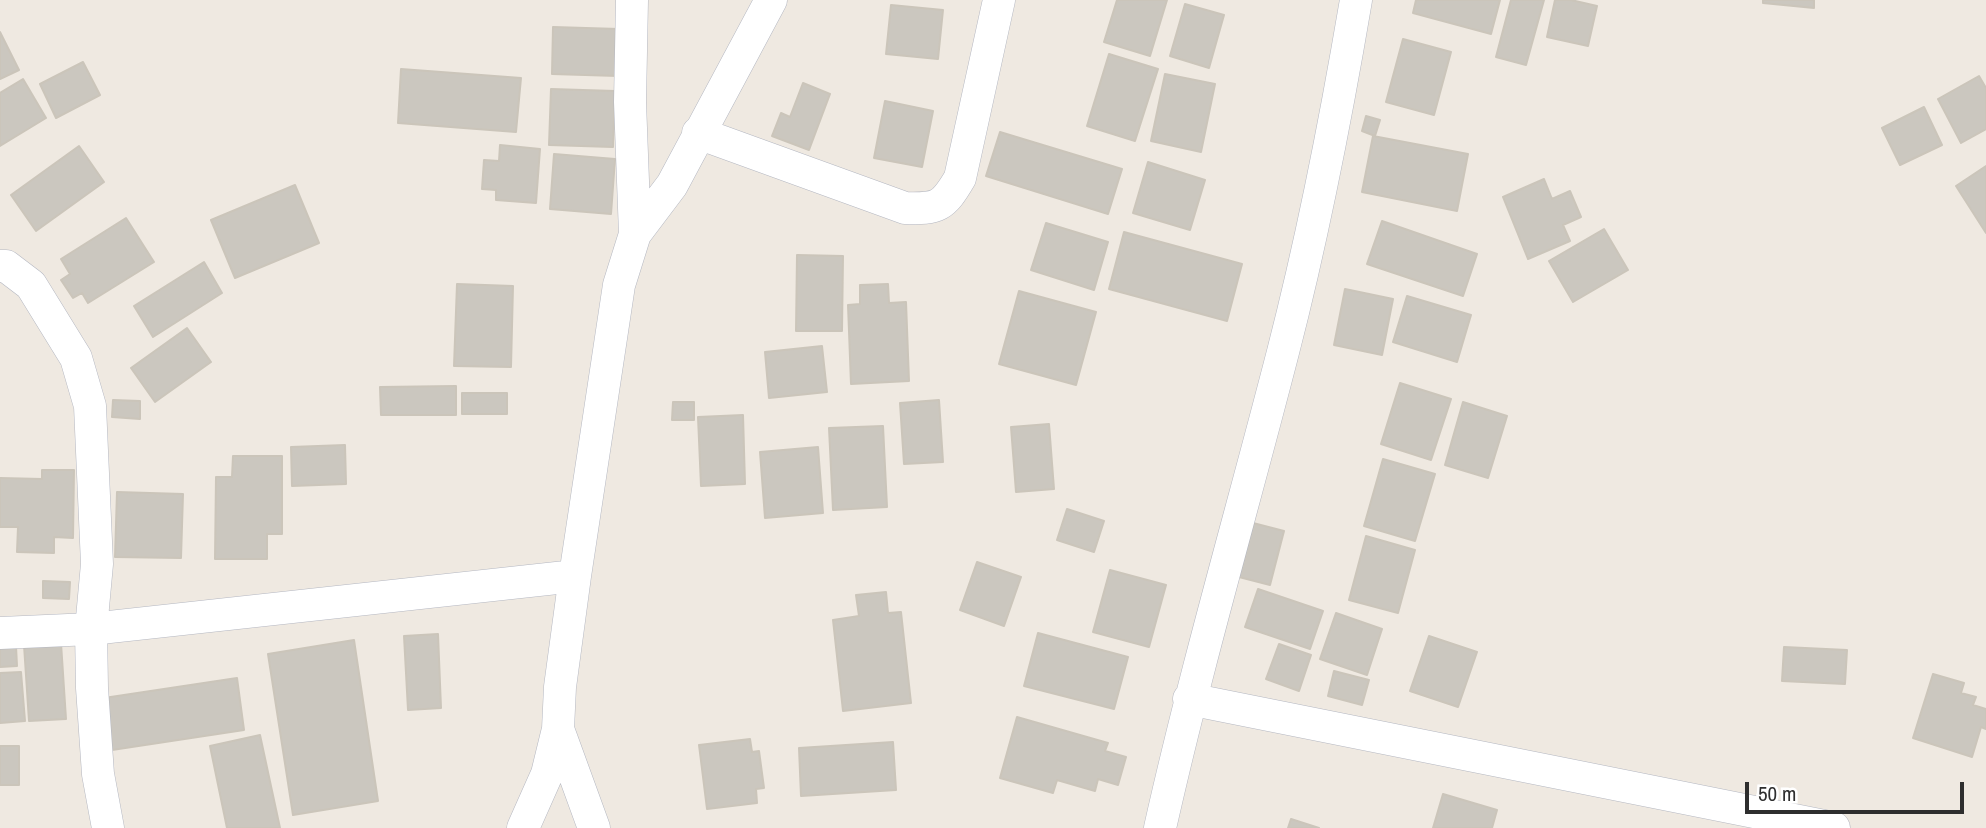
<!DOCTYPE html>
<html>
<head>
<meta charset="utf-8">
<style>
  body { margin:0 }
  #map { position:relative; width:1986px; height:828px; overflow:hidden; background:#efe9e1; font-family:"Archivo Narrow",sans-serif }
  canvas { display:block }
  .scale { position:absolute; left:1745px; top:782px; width:219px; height:32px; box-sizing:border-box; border:4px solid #2e2e2e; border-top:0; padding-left:9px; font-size:21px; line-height:24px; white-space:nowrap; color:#2e2e2e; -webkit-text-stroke:5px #fff; paint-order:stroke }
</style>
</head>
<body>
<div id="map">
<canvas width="1986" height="828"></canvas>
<div class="scale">50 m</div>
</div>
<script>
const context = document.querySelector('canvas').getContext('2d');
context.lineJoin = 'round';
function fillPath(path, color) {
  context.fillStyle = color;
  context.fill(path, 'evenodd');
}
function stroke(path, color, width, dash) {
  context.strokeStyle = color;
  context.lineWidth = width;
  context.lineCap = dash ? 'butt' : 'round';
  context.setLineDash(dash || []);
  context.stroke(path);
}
const building = new Path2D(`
  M1117,0H1167L1150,56L1104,42Z
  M1416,0H1500L1491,34L1413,13Z
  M1511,0H1544L1526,65L1496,57Z
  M1555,0H1571L1597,6L1588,46L1547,37Z
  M1763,0H1814V8L1763,3Z
  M1185,4L1224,15L1209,68L1170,56Z
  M891,5L943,10L938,59L886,54Z
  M553,27L619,29L618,76L552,74Z
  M0,32L19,70L0,79Z
  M1403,39L1451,52L1434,115L1386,102Z
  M1109,54L1158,69L1135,141L1087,126Z
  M83,62L100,95L56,118L40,84Z
  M401,69L521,78L516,132L398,123Z
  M1165,74L1215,84L1201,152L1151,141Z
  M1979,76L1986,88V129L1961,143L1938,99Z
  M23,79L46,118L0,146V93Z
  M803,83L830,94L809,150L772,136L781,113L790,117Z
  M551,89L615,91L613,147L549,145Z
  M885,101L933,111L922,167L874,158Z
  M1924,107L1942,145L1900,165L1882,128Z
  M1366,116L1380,120L1375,136L1362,131Z
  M1000,132L1122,169L1108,214L986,176Z
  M1373,136L1468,154L1457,211L1362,192Z
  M500,145L540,149L536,203L496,200V190L482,189L484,160L499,161Z
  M79,146L104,182L36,231L11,195Z
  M554,154L615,159L611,214L550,209Z
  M1148,162L1205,180L1190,230L1133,213Z
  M1986,166V233L1956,186Z
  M1544,179L1552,199L1570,191L1581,217L1563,225L1570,241L1528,259L1503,197Z
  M295,185L319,243L235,278L211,220Z
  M126,218L154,262L88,303L82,293L73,298L61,280L70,274L61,259Z
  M1382,221L1477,254L1463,296L1367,264Z
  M1046,223L1108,242L1094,290L1031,270Z
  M1604,229L1628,270L1573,302L1549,261Z
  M1124,232L1242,264L1227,321L1109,289Z
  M797,255L843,256L842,331H796Z
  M204,262L222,293L153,337L134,306Z
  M457,284L513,286L511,367L454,366Z
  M888,284L889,303L906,302L909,381L851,384L848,305L860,304V285Z
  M1345,289L1393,299L1382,355L1334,345Z
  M1019,291L1096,312L1076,385L999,364Z
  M1407,296L1471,315L1457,362L1393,342Z
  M187,328L211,362L155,402L131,368Z
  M822,346L827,392L769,398L765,352Z
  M1400,383L1451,399L1431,460L1381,444Z
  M456,386V415H381L380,387Z
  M462,393H507V414H462Z
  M113,400L140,401V419L112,417Z
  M939,400L943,462L904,464L900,403Z
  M673,402H694V420H672Z
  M1463,402L1507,416L1488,478L1445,465Z
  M743,415L745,484L701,486L698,417Z
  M1049,424L1054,489L1016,492L1011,427Z
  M883,426L887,507L833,510L829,428Z
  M345,445L346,484L292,486L291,447Z
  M818,447L823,513L765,518L760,452Z
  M233,456H282V534H267V559H215L216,477H232Z
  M1383,459L1435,474L1415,541L1364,526Z
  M42,470H74L73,538L54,537V553L17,552L18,527H0V478L42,479Z
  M117,492L183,494L181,558L115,557Z
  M1067,509L1104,521L1094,552L1057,540Z
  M1253,523L1284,531L1270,585L1239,577Z
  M1366,536L1415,550L1398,613L1349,600Z
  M977,562L1021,577L1004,626L960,610Z
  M1110,570L1166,585L1149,647L1093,632Z
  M43,581L70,582L69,599L43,598Z
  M1258,589L1323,611L1310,649L1245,627Z
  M886,592L888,613L901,612L911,703L843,711L833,620L859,616L856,595Z
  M1336,613L1382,629L1367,675L1320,659Z
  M1038,633L1128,657L1114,709L1024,686Z
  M438,634L441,708L408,710L404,636Z
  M1429,636L1477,652L1458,707L1410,691Z
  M354,640L378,801L293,815L268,654Z
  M61,643L66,719L29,721L24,645Z
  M1279,644L1311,655L1299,691L1266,679Z
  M16,646L17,666L0,667V647Z
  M1784,647L1847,650L1845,684L1782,681Z
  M1334,671L1369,680L1362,705L1328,696Z
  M21,672L25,721L0,723V673Z
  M1933,674L1964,683L1961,693L1976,697L1973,705L1986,709V729L1981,727L1972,757L1913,738Z
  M237,678L244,730L112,750L104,698Z
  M1017,717L1108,743L1105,751L1126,757L1118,785L1098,779L1095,791L1057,780L1053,793L1000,778Z
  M260,735L280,828H227L210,746Z
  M750,739L752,752L759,751L764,788L756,789L757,803L707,809L699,745Z
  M893,742L896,790L801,796L799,748Z
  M0,746H19V785H0Z
  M1443,794L1497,810L1492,828H1433Z
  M1291,819L1319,828H1288Z`);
fillPath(building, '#cbc7bf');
stroke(building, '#cbc5ba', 2);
const street = new Path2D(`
  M632,0L630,102L635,234
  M698,133L905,208C938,209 943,207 960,178L999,0
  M0,266H6L31,285L76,358L90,406L97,564L91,629L92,688L98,774L108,828
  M0,633L91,629L575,576
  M1189,699L1834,828
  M558,729L594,828
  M523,828L547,774L558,729L560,687L575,576L619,285L635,234L672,185L771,0
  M1160,828C1196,668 1242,511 1283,352C1313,236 1336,118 1356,0`);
stroke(street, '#b4b7c1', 33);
stroke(street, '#fff', 32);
</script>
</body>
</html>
